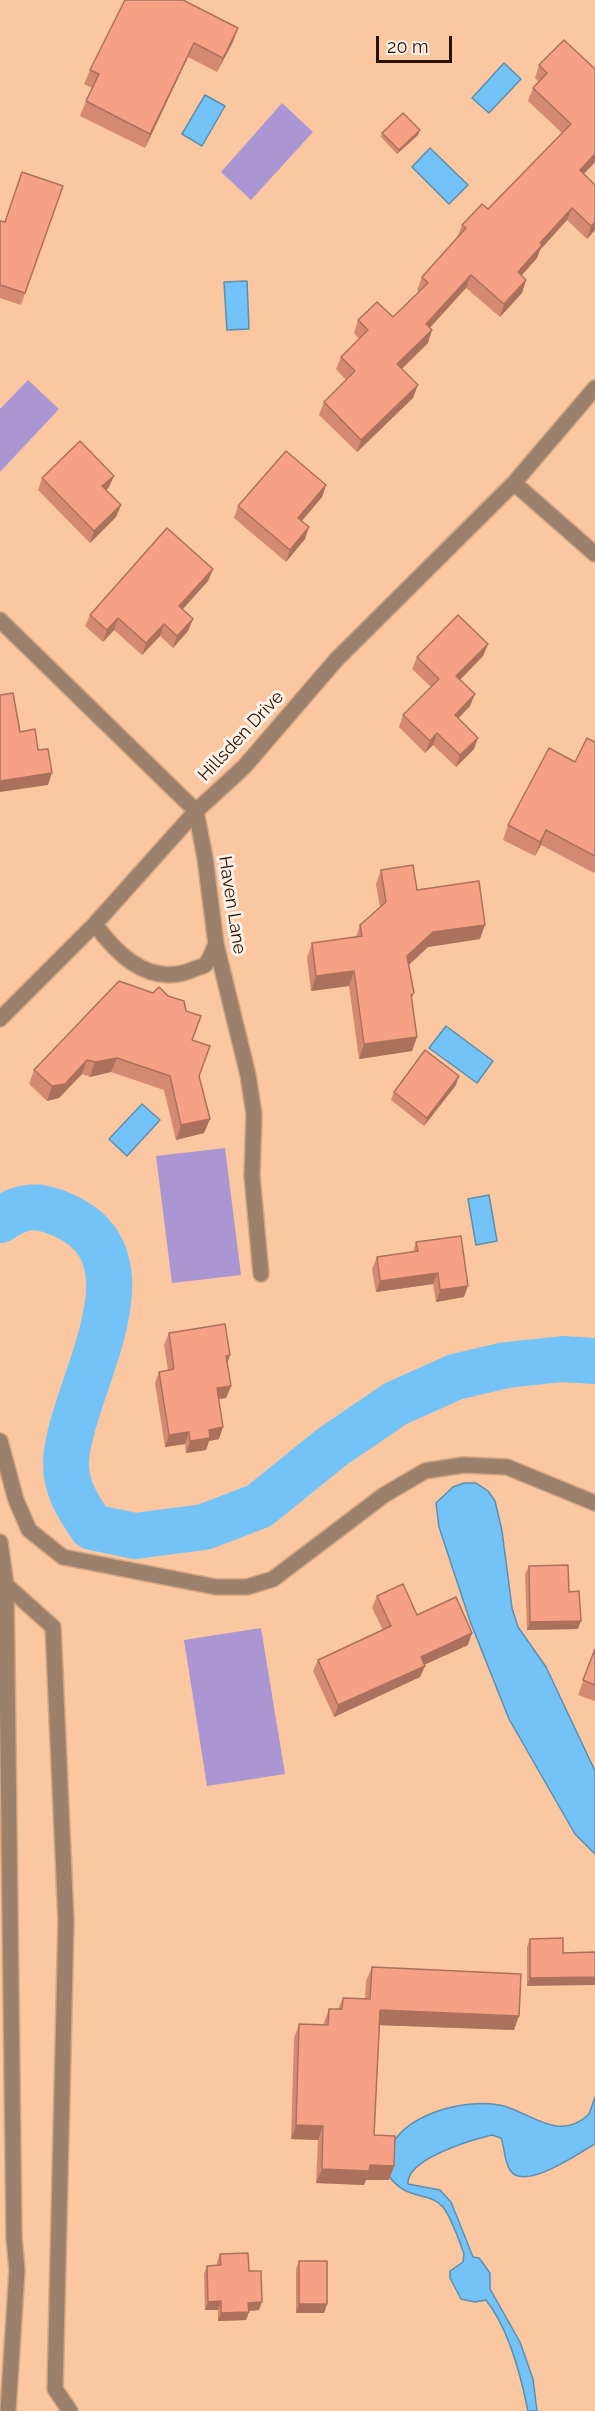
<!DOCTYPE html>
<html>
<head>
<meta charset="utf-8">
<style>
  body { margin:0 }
  #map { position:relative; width:595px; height:2411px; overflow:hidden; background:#fac7a0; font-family:Raleway,sans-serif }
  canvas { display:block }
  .scale { position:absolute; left:376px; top:36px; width:76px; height:27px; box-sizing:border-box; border:3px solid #281100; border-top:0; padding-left:8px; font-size:18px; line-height:21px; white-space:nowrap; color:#281100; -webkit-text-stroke:4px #fef1e7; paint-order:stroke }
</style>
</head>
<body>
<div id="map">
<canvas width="595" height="2411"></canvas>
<div class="scale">20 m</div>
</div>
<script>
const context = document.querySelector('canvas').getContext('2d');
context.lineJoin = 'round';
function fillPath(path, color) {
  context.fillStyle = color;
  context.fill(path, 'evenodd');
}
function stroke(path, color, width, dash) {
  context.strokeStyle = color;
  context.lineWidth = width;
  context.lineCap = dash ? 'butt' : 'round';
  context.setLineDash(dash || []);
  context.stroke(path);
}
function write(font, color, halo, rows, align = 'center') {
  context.font = font + ' Raleway,sans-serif';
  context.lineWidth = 6;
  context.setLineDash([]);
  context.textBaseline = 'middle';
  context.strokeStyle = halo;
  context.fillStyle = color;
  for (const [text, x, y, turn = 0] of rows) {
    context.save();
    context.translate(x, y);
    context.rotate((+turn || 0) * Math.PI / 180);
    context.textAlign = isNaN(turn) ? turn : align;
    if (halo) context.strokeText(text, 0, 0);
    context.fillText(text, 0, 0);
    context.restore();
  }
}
fillPath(new Path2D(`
  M282,103L313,132L251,200L221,172Z
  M28,380L59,409L0,472V409Z
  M225,1148L241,1275L172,1283L156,1156Z
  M261,1628L285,1774L207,1786L184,1640Z`), '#aa96d3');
const water = new Path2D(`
  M504,63L521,79L489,113L472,98Z
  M205,95L225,106L202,146L182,134Z
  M430,148L468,185L449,204L412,167Z
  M247,281L249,329L227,330L224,282Z
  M446,1026L493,1061L477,1083L429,1048Z
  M142,1104L160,1120L127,1156L109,1139Z
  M489,1195L497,1241L476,1245L468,1199Z
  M464,1483H476L488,1491L495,1501L502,1531L512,1608L518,1627L546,1667L595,1771V1854L575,1834L509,1719L470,1621L439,1527L436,1503L453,1487Z
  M595,2097V2144C579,2153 524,2192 510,2170C504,2161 505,2148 501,2138L492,2135C471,2140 406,2159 408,2184L440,2190L451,2202L473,2257L479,2258L490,2273V2289L520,2342L533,2379L537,2411H528C521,2376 509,2329 486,2300L475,2302L461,2299L450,2278V2271L463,2262L464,2254C459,2240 452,2219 443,2207C428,2190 406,2203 386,2172C388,2164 388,2152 392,2145C408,2112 472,2097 504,2106C534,2115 560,2142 589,2114Z`);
fillPath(water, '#73c3f8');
stroke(water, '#5c8eae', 1.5);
stroke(new Path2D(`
  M0,1220C23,1204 38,1204 63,1215C163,1259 70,1388 66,1461C65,1487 78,1507 92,1527L135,1536L204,1527L259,1506L332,1447L395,1404L455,1377L506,1365L563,1359L595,1361`), '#73c3f8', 46);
const minor = new Path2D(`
  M514,483L595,554
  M0,620L196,811L205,858L216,944L248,1075L254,1114L252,1176L261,1274
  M95,924C117,955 150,987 192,970C195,968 202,967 205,965C210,960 213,950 216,944
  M0,1019L95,924L196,811L244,767L336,660L514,483L595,388
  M0,1441L16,1500L29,1530L63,1557L216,1587H247L273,1579L384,1495L425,1471L463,1465L507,1467L595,1503
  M0,1542L6,1585L53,1627L66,1921L55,2389L70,2411
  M6,1585L14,2238L17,2270L8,2411`);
stroke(minor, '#d4a683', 18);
stroke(minor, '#9b816c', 15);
fillPath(new Path2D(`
  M125,0L233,42L217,72L188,57L145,148L80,116L86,101L92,88L84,84L90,70Z
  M539,65L595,69V162L584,174L595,185V230L587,239L567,220L540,250L537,258L521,276L526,280L522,293L500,317L466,288L430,328L428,343L402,369L413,398L357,452L319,415L324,402L346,380L336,369L341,357L359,339L354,333L358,320L393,317L419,292L417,290L422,277L457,238L462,225L488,209L562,133L528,101L533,88L539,82L535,78Z
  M382,133L418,135L397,154L381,137Z
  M63,186L21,305L0,298V221L4,222Z
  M42,478L109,487L106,490L121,505L116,517L90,543L38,490Z
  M326,485L322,497L302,521L305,539L286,562L234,518L238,506Z
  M213,569L208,581L182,609L193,619L188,631L173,648L160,636L142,655L114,630L103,642L85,626L90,615Z
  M488,644L483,656L460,680L470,706L458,719L474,749L456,767L433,745L425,753L399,727L403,715L431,687L412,669L417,657Z
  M595,742V871L594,873L541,845L535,856L503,840L508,825Z
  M381,870L417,890L480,939L428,947L409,965L414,993L412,998L417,1037L412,1051L359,1059L349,986L311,991L307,958L312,943L356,937L360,925L380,908L376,884Z
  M192,1040L199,1076L210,1119L204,1133L176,1140L164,1090L111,1072L90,1077L82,1074L59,1098L47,1101L29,1084L34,1070Z
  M456,1085L424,1126L391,1100L394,1092Z
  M416,1242L464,1297L436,1302L433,1284L376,1292L372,1269L377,1257L413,1252Z
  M169,1333L230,1355L227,1363L231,1386L226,1398L219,1399V1439L209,1441L206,1450L186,1453L185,1444L165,1447L155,1383L159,1372L168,1370L164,1345Z
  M529,1566L569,1592L578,1629L527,1630L525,1574Z
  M377,1596L417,1615L468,1645L424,1665L420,1677L334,1717L313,1671L318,1660L383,1630L372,1608Z
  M595,1649V1701L578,1695Z
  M530,1939L563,1953L527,1986V1947Z
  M372,1967L514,2030L380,2025L374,2135L394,2166L389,2180H366L364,2185L316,2183L318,2140L291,2139L294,2038L299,2024L323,2025L329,2009H338L343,1998L365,1999L366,1981Z
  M220,2254L249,2271L259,2310L249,2311L246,2320L218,2321V2310H205L204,2274L207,2266L217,2265V2262Z
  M299,2261L327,2304L324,2313H296V2269Z`), '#d48a72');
fillPath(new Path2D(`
  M238,28L233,42L217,72L223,58Z
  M194,43L188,57L145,148L150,134Z
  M420,130L418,135L397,154L399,150Z
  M595,154V162L575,183L580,170Z
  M572,208L567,220L540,250L537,258L513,285L518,272L540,243Z
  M595,222V230L587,239L591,226Z
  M471,275L466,288L421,337L426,324Z
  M526,280L522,293L500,317L504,304Z
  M432,330L428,343L393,377L397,364Z
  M418,385L413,398L357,452L361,440Z
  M114,476L109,487L98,498L102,486Z
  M326,485L322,497L294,530L298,518Z
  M121,505L116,517L90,543L94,531Z
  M309,527L305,539L286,562L290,550Z
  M213,569L208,581L175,618L179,606Z
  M118,618L114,630L103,642L107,630Z
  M193,619L188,631L173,648L177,636Z
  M164,624L160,636L142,655L146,643Z
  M488,644L483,656L452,688L456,676Z
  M475,694L470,706L450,727L455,715Z
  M437,733L433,745L425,753L430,741Z
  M478,738L474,749L456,767L460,755Z
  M52,773L48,785L0,792V781Z
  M546,830L541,845L535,856L540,842Z
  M485,925L480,939L428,947L402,971L407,956L433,932Z
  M354,971L349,986L311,991L316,976Z
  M417,1037L412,1051L359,1059L364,1044Z
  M117,1058L111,1072L90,1077L95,1062Z
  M87,1060L82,1074L59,1098L47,1101L52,1086Z
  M459,1076L456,1085L424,1126L427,1118Z
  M210,1119L204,1133L176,1140L181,1125Z
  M438,1273L433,1284L376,1292L380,1281Z
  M468,1286L464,1297L436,1302L440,1290Z
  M230,1355L226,1367V1356Z
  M231,1386L226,1398L212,1400L217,1388Z
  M223,1427L219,1439L209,1441L206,1450L186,1453L190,1441L209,1430Z
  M189,1432L185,1444L165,1447L169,1435Z
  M581,1621L578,1629L527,1630L530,1622Z
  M472,1633L468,1645L417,1668L421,1657Z
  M425,1666L420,1677L334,1717L338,1705Z
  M595,1977V1985L527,1986L530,1978Z
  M380,2010L519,2016L514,2030L375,2025Z
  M296,2125L323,2126L318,2140L291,2139Z
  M370,2165L394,2166L389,2180H366L364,2185L316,2183L322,2169Z
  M221,2301L218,2310H205L208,2302Z
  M262,2302L259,2310L245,2311L248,2303Z
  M299,2304H327L324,2313H296Z
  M249,2312L246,2320L218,2321L221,2313Z`), '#ac715d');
const building = new Path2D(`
  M125,0H183L238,28L223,58L194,43L150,134L86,101L99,74L90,70Z
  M564,40L595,69V154L580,170L595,185V222L591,226L572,208L540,243L542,245L518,272L526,280L504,304L471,275L426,324L432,330L397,364L418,385L361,440L324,402L355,371L341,357L368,330L358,320L377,302L393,317L428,283L422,277L466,228L462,225L482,204L488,209L571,124L533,88L547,73L539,65Z
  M403,113L420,130L399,150L382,133Z
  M22,172L63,186L25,293L0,285V221L5,222Z
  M80,441L114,476L102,486L121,505L94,531L42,478Z
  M286,451L326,485L298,518L309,527L290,550L238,506Z
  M167,528L213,569L179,606L193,619L177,636L164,624L146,643L118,618L107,630L90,615Z
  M458,615L488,644L456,676L475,694L455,715L478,738L460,755L437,733L430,741L403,715L439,679L417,657Z
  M13,693L20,732L35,729L38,750L48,749L52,773L0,781V695Z
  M587,738L595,742V856L546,830L540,842L508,825L549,748L575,762Z
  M413,865L417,890L479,881L485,925L433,932L407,956L414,993L411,995L417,1037L364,1044L354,971L316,976L312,943L362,936L360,925L386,902L381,870Z
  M119,981L153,993L159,987L168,996L184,1001L186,1011L201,1016L192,1040L210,1046L199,1076L210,1119L181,1125L170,1076L117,1058L95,1062L87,1060L65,1084L52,1086L34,1070Z
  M425,1050L459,1076L427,1118L394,1092Z
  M461,1236L468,1286L440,1290L438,1273L380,1281L377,1257L418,1251L416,1242Z
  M225,1324L230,1355L226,1356L231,1386L217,1388L223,1427L209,1430L210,1438L190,1441L189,1432L169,1435L159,1372L174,1369L169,1333Z
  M568,1565L569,1592L579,1591L581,1621L530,1622L529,1566Z
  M403,1584L417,1615L456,1597L472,1633L421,1657L425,1666L338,1705L318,1660L391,1626L377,1596Z
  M595,1649V1685L583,1680Z
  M563,1938V1953L595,1952V1977L530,1978V1939Z
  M372,1967L521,1974L519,2016L380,2010L374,2135L395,2136L394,2166L370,2165L369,2171L322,2169L323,2126L296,2125L299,2024L328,2025L329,2009H342L343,1998L370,1999Z
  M248,2253L249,2271H261L262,2302L248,2303L249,2312L221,2313V2301L208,2302L207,2266L221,2265L220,2254Z
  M299,2261H327V2304H299Z`);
fillPath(building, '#f6a185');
stroke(building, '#ac715d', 1.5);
write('18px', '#281100', '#fef1e7', [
  ["Hillsden Drive",241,736,-47],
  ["Haven Lane",232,905,81]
]);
</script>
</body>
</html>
